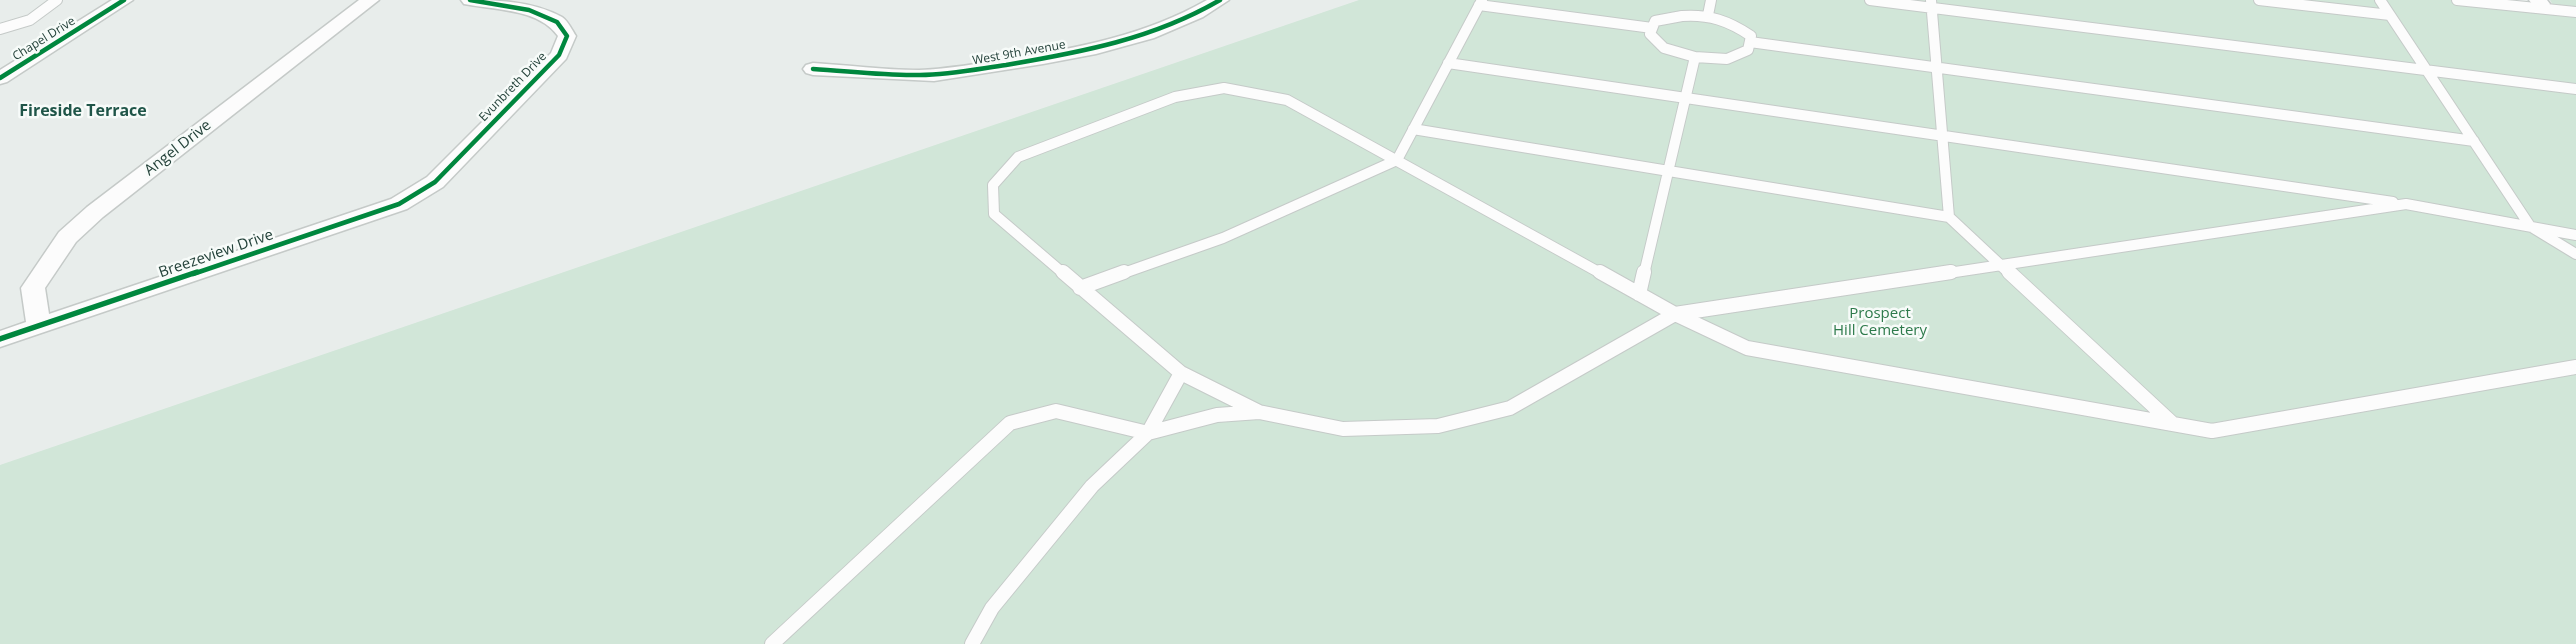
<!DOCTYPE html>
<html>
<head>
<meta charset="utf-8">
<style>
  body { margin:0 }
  canvas { display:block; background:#e8edeb }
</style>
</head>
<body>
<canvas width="2576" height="644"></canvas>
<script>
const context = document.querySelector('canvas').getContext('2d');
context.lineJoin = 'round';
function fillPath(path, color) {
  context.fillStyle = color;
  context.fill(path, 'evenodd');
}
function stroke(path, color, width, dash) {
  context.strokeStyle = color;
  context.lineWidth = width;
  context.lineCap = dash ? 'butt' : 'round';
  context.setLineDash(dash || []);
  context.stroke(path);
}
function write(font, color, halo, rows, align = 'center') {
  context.font = font + ' "Open Sans",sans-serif';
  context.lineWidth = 5;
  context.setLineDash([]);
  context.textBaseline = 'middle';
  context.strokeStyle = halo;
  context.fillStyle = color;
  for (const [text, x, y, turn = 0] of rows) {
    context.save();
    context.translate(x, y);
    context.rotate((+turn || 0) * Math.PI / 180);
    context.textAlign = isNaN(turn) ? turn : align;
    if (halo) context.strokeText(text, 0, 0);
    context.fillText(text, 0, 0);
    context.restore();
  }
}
fillPath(new Path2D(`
  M1359,0H2487L2554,7L2550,0H2576V644H0V465Z`), '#d1e6d8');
const laneFar1 = new Path2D(`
  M1870,0L2576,89
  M1931,0L1949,217L2010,274
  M2259,0L2390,15L2530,226L2576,254
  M2380,0L2390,15
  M2457,0L2576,12
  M1479,5L1652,28
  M1708,15L1711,0
  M1682,16C1709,14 1729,21 1751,36L1748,50L1727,59L1695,57L1664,48L1650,34L1655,21Z
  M0,29L30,20L57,0
  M1750,42L2474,141
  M1448,63L2393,202
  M1413,129L1949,217
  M1064,274L994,214L993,185L1018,157L1175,97L1224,88L1287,100L1602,274
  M1121,274L1223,238L1397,160L1482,0
  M1644,274L1695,57
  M1942,274L2406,204L2576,235`);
const lane = new Path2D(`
  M1063,272L1181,373L1259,412
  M1951,272L1675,314L1747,348L2212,431L2576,367
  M2009,272L2173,424
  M1080,288L1124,272
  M1639,294L1644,272
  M1259,412L1343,429L1438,426L1510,408L1675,314L1600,272
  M772,644L1010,423L1056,411L1148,433L1181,373
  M972,644L992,608L1092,486L1148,433L1217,415L1259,412`);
const street = new Path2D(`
  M112,0H133L7,82L0,84V70Z
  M359,0H379L103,217L76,242L45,288L49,314L391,199L427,177L551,53L558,36C540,10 499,10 470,5L464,4L461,0C495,0 531,0 562,17C568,21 572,30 576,36L566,59L443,187L407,209L0,347V331L26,322L21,288L59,232L87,207Z
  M1207,0H1229L1203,17L1154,38L1096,54L1043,64L934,81L813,75L806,73L803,69L806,65L813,63C848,65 883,70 919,70C949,69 979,63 1009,59C1078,48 1146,35 1207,0Z
  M2529,0H2547L2550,4L2547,8H2535Z`);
stroke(laneFar1, '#c5cac8', 12);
stroke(lane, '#c5cac8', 16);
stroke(street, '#c5cac8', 3);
stroke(laneFar1, '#fcfcfc', 10);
stroke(lane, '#fcfcfc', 14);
fillPath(street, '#fcfcfc');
stroke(new Path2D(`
  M813,69C848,71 884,76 920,75C949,75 978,69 1006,65C1082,52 1153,39 1220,0
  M0,78L124,0
  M193,274L399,204L435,182L559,55L567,36L557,22L529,10L470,0`), '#00873e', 4.5);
stroke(new Path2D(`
  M0,339L197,272`), '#00873e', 5.5);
write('12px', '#24423a', '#f7fbf9', [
  ["Chapel Drive",44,39,-32],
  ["West 9th Avenue",1019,53,-10],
  ["Evunbreth Drive",513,87,-46]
]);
write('15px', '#24423a', '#f7fbf9', [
  ["Angel Drive",178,148,-38],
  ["Breezeview Drive",216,254,-19]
]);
write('15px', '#2d7a4b', '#f7fbf9', [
  ["Prospect",1880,314],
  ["Hill Cemetery",1880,331]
]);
write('bold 16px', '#1f5548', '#f7fbf9', [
  ["Fireside Terrace",83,111]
]);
</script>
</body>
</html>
